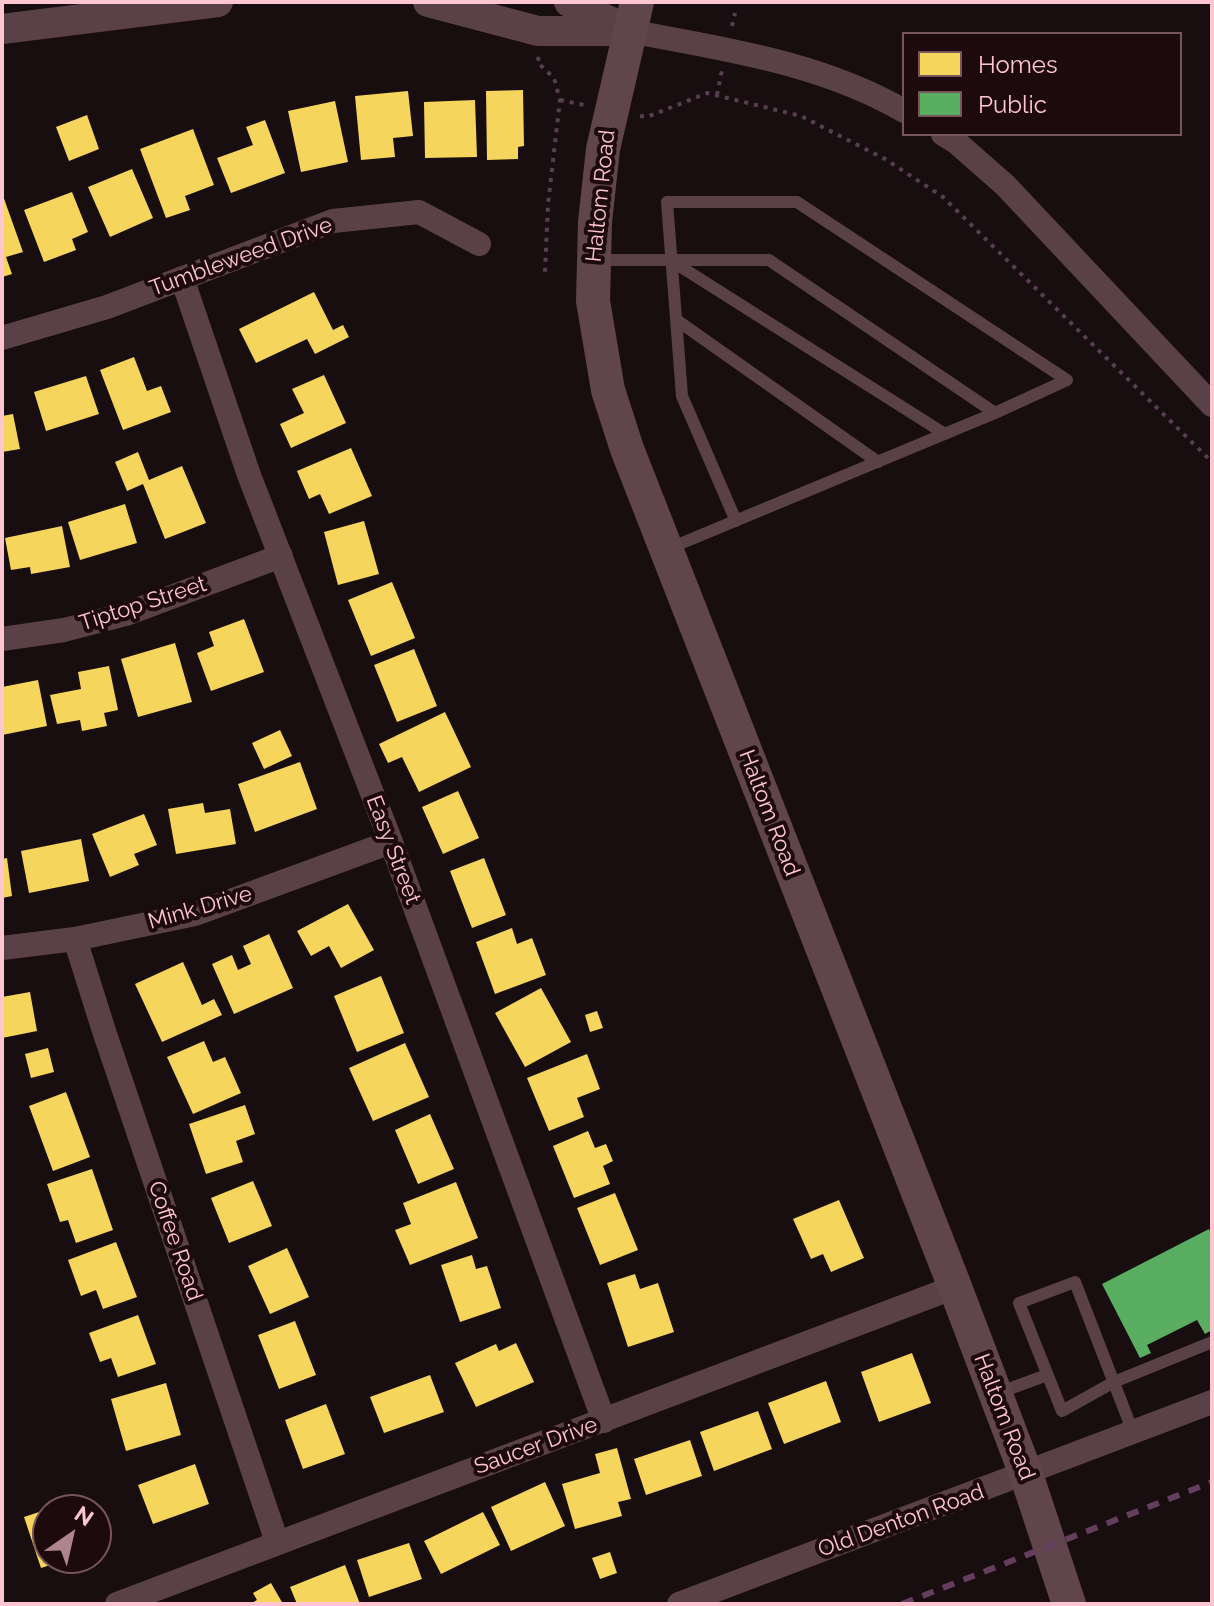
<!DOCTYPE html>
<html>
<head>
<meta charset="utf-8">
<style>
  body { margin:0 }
  #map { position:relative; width:1214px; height:1606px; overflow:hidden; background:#180e10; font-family:Raleway,sans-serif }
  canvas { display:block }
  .frame { position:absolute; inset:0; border:4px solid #ffc5d0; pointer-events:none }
  .legend { position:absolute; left:902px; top:32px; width:280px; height:104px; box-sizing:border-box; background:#1c0a0c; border:2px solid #77555a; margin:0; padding:10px 14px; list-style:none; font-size:24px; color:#ffc5d0 }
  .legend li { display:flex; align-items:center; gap:16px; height:40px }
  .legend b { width:40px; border:2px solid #77555a }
  .north { position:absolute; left:32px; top:1494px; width:80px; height:80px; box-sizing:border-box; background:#1c0a0c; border:2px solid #77555a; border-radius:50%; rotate:34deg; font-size:22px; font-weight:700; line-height:32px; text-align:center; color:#ffc5d0 }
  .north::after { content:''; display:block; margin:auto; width:28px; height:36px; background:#ae858d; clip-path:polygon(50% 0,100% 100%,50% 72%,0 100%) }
</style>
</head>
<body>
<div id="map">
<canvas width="1214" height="1606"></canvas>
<div class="frame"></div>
<ul class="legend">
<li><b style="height:22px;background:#f6d55c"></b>Homes</li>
<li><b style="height:22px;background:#5aae61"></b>Public</li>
</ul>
<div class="north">N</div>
</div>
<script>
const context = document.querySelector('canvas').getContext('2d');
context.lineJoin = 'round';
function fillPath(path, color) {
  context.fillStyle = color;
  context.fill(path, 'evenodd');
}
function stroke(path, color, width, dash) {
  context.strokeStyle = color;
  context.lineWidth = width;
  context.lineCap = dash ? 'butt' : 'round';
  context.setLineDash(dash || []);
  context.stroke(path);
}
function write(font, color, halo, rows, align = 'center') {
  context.font = font + ' Raleway,sans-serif';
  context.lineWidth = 8;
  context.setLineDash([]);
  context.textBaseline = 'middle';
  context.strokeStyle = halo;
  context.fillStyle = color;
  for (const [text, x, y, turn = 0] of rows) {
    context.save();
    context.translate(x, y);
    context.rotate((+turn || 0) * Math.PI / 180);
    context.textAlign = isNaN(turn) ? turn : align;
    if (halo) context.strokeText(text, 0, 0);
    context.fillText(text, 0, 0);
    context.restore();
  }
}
fillPath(new Path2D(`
  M523,90L524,146L518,147V159L487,160L486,91Z
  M408,91L413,136L393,138L395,157L361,160L355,96Z
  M475,100L477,157L425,158L424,102Z
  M335,101L348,162L301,172L288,111Z
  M87,115L99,149L69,161L56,127Z
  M265,120L285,173L231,193L217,158L253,145L246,127Z
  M193,129L214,185L185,196L190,210L166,218L140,149Z
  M132,169L153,218L110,237L88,187Z
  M72,192L88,232L72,239L76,250L44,262L24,210Z
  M2,193L23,252L6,257L12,274L2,277Z
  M314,292L333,330L343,325L349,337L315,354L307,339L256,363L239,329Z
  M134,357L147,391L161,386L171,412L123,430L100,370Z
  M324,375L346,423L291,448L280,424L304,413L292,389Z
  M86,376L99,414L46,431L34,392Z
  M13,414L20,449L2,452V416Z
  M351,448L372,496L329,514L320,494L309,499L297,471Z
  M138,452L149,480L182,466L206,523L165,539L143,484L127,491L115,462Z
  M125,504L137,543L80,560L68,522Z
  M364,521L379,574L338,585L324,532Z
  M62,526L70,567L31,574L30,567L11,570L5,538Z
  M392,582L415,638L371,656L348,600Z
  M244,619L264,672L211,691L197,653L214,646L209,632Z
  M175,643L192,702L138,717L121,659Z
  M414,649L437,706L397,722L374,665Z
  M109,666L118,710L104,713L107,726L82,731L80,720L57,724L50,695L81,689L78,672Z
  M38,680L47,726L2,735V687Z
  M445,712L471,767L419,792L402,757L388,763L379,744Z
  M280,730L292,756L264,769L252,743Z
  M300,762L317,809L255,832L238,784Z
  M458,791L479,838L443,854L422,807Z
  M203,803L205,813L230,809L236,844L176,854L168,809Z
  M144,814L157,845L134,854L139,865L110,877L92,834Z
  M81,839L89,881L29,893L21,851Z
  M7,858L12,896L2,898V859Z
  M484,858L506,915L472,928L450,871Z
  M348,904L374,950L341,968L329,946L311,956L297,931Z
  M512,928L517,944L532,938L546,975L495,994L476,942Z
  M269,934L293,988L234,1014L212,964L232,955L238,970L251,964L243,946Z
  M183,962L202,1005L214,999L222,1015L162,1042L135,984Z
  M381,976L404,1033L357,1052L334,996Z
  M541,988L571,1042L525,1067L495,1013Z
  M30,992L37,1031L2,1038V997Z
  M597,1011L603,1028L590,1032L585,1015Z
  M204,1041L213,1062L225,1057L241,1093L193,1114L167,1057Z
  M405,1043L429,1097L373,1121L349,1068Z
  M48,1048L54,1072L31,1078L25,1054Z
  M587,1054L600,1089L577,1098L584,1117L549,1131L527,1078Z
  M66,1092L90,1157L53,1171L29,1106Z
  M245,1105L255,1134L236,1141L243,1162L206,1174L189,1124Z
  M430,1114L454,1169L418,1184L395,1130Z
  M588,1131L595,1148L606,1144L613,1161L603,1166L610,1184L574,1198L553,1146Z
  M92,1169L113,1230L76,1243L68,1220L60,1222L47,1184Z
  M253,1181L272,1226L229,1243L211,1198Z
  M456,1182L478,1238L410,1265L395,1230L411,1224L403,1203Z
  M615,1193L638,1250L600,1265L577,1208Z
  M839,1200L864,1258L831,1272L823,1254L811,1259L793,1219Z
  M116,1242L137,1297L103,1309L96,1290L81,1296L68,1260Z
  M287,1248L309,1297L270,1314L248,1266Z
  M472,1255L476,1269L487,1266L501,1308L460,1322L441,1265Z
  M635,1274L640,1289L658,1283L674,1332L628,1347L607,1283Z
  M138,1315L156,1364L118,1377L111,1358L100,1362L89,1333Z
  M295,1321L316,1375L279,1389L258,1335Z
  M516,1343L534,1382L476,1407L455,1363L496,1344L499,1351Z
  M912,1353L931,1403L879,1422L861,1372Z
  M430,1375L444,1412L384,1433L370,1397Z
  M826,1381L841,1422L784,1444L768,1403Z
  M166,1383L181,1435L126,1451L111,1399Z
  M326,1404L345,1454L303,1469L285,1420Z
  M758,1411L772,1449L714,1471L700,1432Z
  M690,1440L702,1476L646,1495L634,1459Z
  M617,1448L631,1499L618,1502L622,1516L575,1529L562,1484L600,1473L595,1454Z
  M195,1464L209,1504L153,1524L138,1485Z
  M545,1482L565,1526L511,1551L491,1507Z
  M48,1509V1558L69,1559L41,1568L24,1517Z
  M483,1512L500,1545L441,1574L424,1541Z
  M409,1543L422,1579L369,1597L357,1560Z
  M610,1552L617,1573L600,1579L592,1558Z
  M345,1565L360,1604H297L290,1587Z
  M271,1583L283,1604H250L257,1600L253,1593Z`), '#f6d55c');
fillPath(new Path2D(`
  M1209,1229L1212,1236V1330L1205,1334L1197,1320L1147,1345L1151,1353L1140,1358L1102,1284Z`), '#5aae61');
stroke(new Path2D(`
  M732,26L735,13
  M539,57L537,62L554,78L560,100L548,204L545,273
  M717,95L722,70
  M560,100L584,105
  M640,116L647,117L707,93L801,116L885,159L943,197L1212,462`), '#593e53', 4, [4, 6]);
stroke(new Path2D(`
  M597,260H769L995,413L670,548
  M670,260L945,434
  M678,321L878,462
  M736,521L682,396L667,202H797L1067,380L995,413
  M998,1393L1047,1375
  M1133,1432L1075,1282L1019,1303L1062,1411L1114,1382L1212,1342`), '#5a4147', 12);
stroke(new Path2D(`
  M629,31C722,49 820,62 904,111
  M943,134L956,142L1005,185L1212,405
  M182,278L249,475L391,842L604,1421
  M2,338L107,307L333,221L419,212L479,244
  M2,639L64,630L126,614L281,556
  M75,939L104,1031L277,1542
  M2,948L75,939L195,914L391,842
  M117,1604L955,1287
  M679,1604L1212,1402`), '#5a4147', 24);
stroke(new Path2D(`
  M428,2L538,31H629
  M569,2L620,26
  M2,29L218,2`), '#5a4147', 30);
stroke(new Path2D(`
  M637,2L603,149L595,222L593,301L608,390L627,449L955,1287L1026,1474L1069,1604`), '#60454c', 34);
stroke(new Path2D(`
  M902,1604L1212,1482`), '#643e5d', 6, [12, 10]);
write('22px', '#ffc5d0', '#1c0a0c', [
  ["Haltom Road",601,196,-84],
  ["Tumbleweed Drive",241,257,-20],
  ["Tiptop Street",143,604,-18],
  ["Haltom Road",769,813,69],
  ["Easy Street",393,850,69],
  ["Mink Drive",200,908,-16],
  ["Coffee Road",175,1241,71],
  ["Haltom Road",1004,1417,69],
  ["Saucer Drive",536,1446,-20],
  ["Old Denton Road",901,1521,-20]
]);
</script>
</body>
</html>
